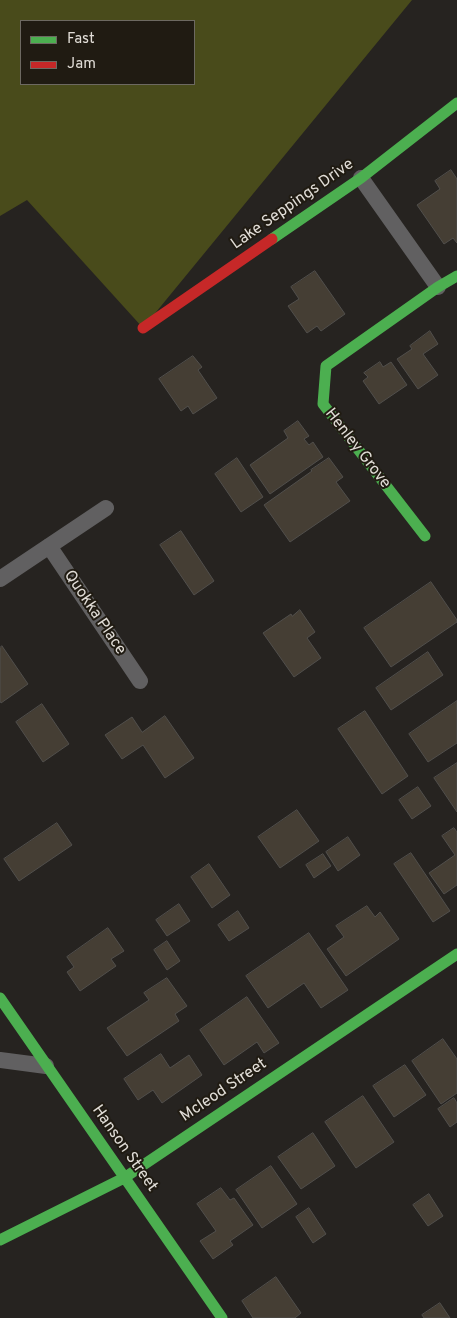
<!DOCTYPE html>
<html>
<head>
<meta charset="utf-8">
<style>
  body { margin:0 }
  #map { position:relative; width:457px; height:1318px; overflow:hidden; background:#262320; font-family:Overpass,sans-serif }
  canvas { display:block }
  .legend { position:absolute; left:20px; top:20px; width:175px; height:65px; box-sizing:border-box; background:#201b12; border:1px solid #6d6961; margin:0; padding:6px 9px; list-style:none; font-size:15px; color:#e1ddd7 }
  .legend li { display:flex; align-items:center; gap:10px; height:25px }
  .legend b { width:25px; border:1px solid #6d6961 }
</style>
</head>
<body>
<div id="map">
<canvas width="457" height="1318"></canvas>
<ul class="legend">
<li><b style="height:6px;background:#4caf50"></b>Fast</li>
<li><b style="height:6px;background:#c62828"></b>Jam</li>
</ul>
</div>
<script>
const context = document.querySelector('canvas').getContext('2d');
context.lineJoin = 'round';
function fillPath(path, color) {
  context.fillStyle = color;
  context.fill(path, 'evenodd');
}
function stroke(path, color, width, dash) {
  context.strokeStyle = color;
  context.lineWidth = width;
  context.lineCap = dash ? 'butt' : 'round';
  context.setLineDash(dash || []);
  context.stroke(path);
}
function write(font, color, halo, rows, align = 'center') {
  context.font = font + ' Overpass,sans-serif';
  context.lineWidth = 4;
  context.setLineDash([]);
  context.textBaseline = 'middle';
  context.strokeStyle = halo;
  context.fillStyle = color;
  for (const [text, x, y, turn = 0] of rows) {
    context.save();
    context.translate(x, y);
    context.rotate((+turn || 0) * Math.PI / 180);
    context.textAlign = isNaN(turn) ? turn : align;
    if (halo) context.strokeText(text, 0, 0);
    context.fillText(text, 0, 0);
    context.restore();
  }
}
fillPath(new Path2D(`
  M0,0H412L143,328L27,200L0,216ZM21,21H194V84H21Z`), '#494b1b');
const building = new Path2D(`
  M451,170L457,179V243L453,238L444,244L417,205L440,189L435,181Z
  M315,271L345,314L321,331L317,326L307,333L288,306L299,299L291,287Z
  M430,331L438,344L423,354L438,375L418,389L397,359L412,349L410,346Z
  M193,356L202,367L198,370L217,398L193,414L188,406L181,411L159,379Z
  M380,362L383,367L391,362L407,385L379,404L363,381L368,377L364,373Z
  M298,421L309,436L304,439L309,445L313,442L323,457L270,494L250,465L288,438L284,431Z
  M237,458L263,497L241,512L215,474Z
  M329,458L343,477L336,482L350,501L290,542L264,505L312,471L311,470Z
  M181,531L214,581L194,595L160,545Z
  M431,582L457,620V622L391,667L364,628Z
  M300,610L315,632L307,638L321,658L294,677L263,633L291,614L292,616Z
  M2,646L28,684L1,703L0,701V648Z
  M428,652L443,675L391,710L376,688Z
  M457,701V743L428,762L409,734Z
  M42,704L69,744L43,762L16,722Z
  M365,711L408,776L382,794L338,729Z
  M165,716L194,758L165,778L143,745L122,759L105,735L132,717L142,732Z
  M457,763V812L434,778Z
  M418,787L431,806L412,819L399,800Z
  M297,810L319,841L280,868L258,837Z
  M57,823L72,845L19,881L4,859Z
  M454,828L457,832V885L444,894L429,873L455,855L442,836Z
  M348,837L360,855L338,871L326,852Z
  M411,853L450,911L433,922L394,864Z
  M323,854L331,866L314,878L306,865Z
  M209,864L230,895L212,908L191,877Z
  M179,904L190,921L167,936L156,920Z
  M367,906L375,917L380,912L399,939L346,976L327,949L344,937L336,926Z
  M238,911L249,928L229,941L218,925Z
  M108,928L124,951L111,959L116,966L80,991L67,972L74,967L67,957Z
  M309,933L348,990L321,1008L304,983L268,1008L246,976Z
  M167,941L180,961L167,970L154,950Z
  M167,978L187,1006L175,1014L179,1021L127,1056L107,1028L149,1000L144,993Z
  M247,997L279,1043L264,1053L257,1042L224,1065L200,1030Z
  M443,1039L457,1059V1093L441,1104L412,1061Z
  M161,1054L170,1068L189,1055L202,1075L162,1103L153,1090L138,1100L124,1079Z
  M405,1065L426,1095L394,1117L373,1086Z
  M363,1096L394,1142L356,1168L325,1122Z
  M454,1098L457,1103V1122L450,1127L438,1109Z
  M313,1133L335,1166L301,1189L278,1157Z
  M271,1166L297,1204L262,1228L236,1190Z
  M221,1188L230,1200L234,1198L253,1225L230,1241L233,1245L213,1259L200,1241L216,1231L197,1204Z
  M429,1194L443,1216L428,1226L413,1205Z
  M309,1208L326,1234L313,1243L296,1217Z
  M276,1277L301,1313L295,1318H253L242,1301Z
  M440,1303L450,1318H424L422,1315Z`);
fillPath(building, '#453e34');
stroke(building, '#514f4c', 1);
stroke(new Path2D(`
  M361,178L438,287
  M49,546L140,681
  M0,579L106,508
  M0,1060L46,1066`), '#616061', 16);
stroke(new Path2D(`
  M272,239L361,178L457,103
  M425,536L323,404L326,366L438,287L457,276
  M0,998L222,1318
  M0,1240L124,1178L457,954`), '#4caf50', 11);
stroke(new Path2D(`
  M143,328L272,239`), '#c62828', 11);
write('16px', '#e1ddd7', '#201b12', [
  ["Lake Seppings Drive",293,205,-35],
  ["Henley Grove",357,449,52],
  ["Quokka Place",94,613,56],
  ["Mcleod Street",224,1091,-34],
  ["Hanson Street",124,1149,55]
]);
</script>
</body>
</html>
